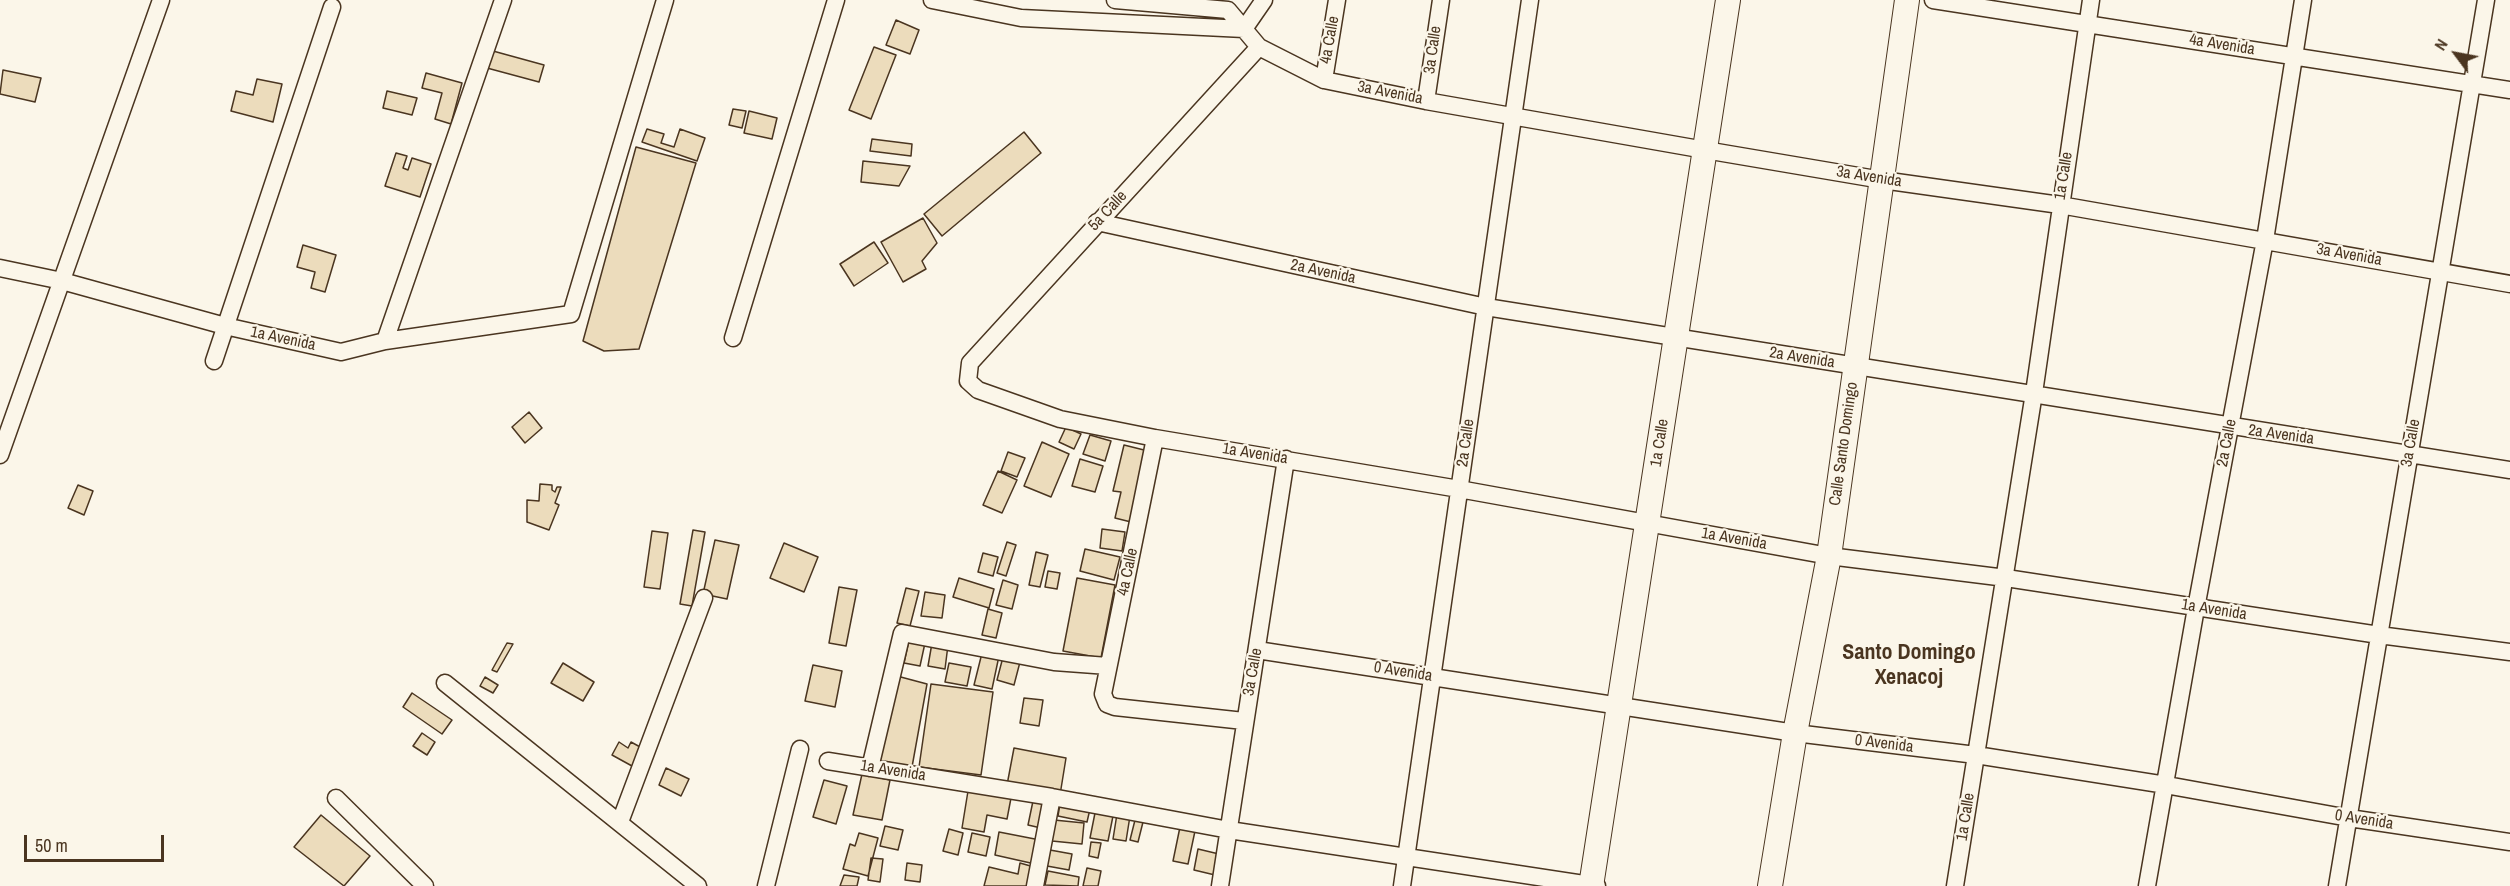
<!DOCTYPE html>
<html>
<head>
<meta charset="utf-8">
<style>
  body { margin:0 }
  #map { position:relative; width:2510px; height:886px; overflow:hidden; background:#fbf6e9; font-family:"Archivo Narrow",sans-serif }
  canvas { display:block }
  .north { position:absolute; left:2426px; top:24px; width:60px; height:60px; -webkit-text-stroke:4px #fbf6e9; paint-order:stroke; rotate:302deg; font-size:16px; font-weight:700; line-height:24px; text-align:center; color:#4a3520 }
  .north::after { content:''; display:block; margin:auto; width:21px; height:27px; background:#4a3520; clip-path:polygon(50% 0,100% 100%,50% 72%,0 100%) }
  .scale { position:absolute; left:24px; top:835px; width:140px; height:27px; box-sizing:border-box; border:3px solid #4a3520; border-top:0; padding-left:8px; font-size:18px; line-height:21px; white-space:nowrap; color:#4a3520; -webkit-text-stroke:4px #fbf6e9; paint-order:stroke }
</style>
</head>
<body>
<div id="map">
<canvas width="2510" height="886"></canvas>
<div class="north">N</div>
<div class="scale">50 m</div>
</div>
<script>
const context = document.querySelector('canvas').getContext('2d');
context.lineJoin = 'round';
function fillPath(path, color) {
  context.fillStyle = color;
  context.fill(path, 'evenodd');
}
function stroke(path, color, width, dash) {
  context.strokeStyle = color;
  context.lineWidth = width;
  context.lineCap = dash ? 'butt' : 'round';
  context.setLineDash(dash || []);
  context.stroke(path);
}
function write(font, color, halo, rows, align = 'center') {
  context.font = font + ' "Archivo Narrow",sans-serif';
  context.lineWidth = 4.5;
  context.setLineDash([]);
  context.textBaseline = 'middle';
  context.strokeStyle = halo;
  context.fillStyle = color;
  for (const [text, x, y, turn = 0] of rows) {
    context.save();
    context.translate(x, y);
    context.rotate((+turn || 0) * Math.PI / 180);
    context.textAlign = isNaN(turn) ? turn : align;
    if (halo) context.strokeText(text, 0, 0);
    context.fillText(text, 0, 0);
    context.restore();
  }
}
const building = new Path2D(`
  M896,20L919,30L910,54L886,45Z
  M874,47L896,55L871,119L849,110Z
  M493,51L544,65L539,82L487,68Z
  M3,70L41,78L35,102L0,94Z
  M426,73L462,83L451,124L435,119L442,93L422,88Z
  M257,79L282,84L273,122L231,111L236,91L253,95Z
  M387,91L417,98L412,115L383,108Z
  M733,109L746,111L742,128L729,125Z
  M749,111L777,118L772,139L744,133Z
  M647,129L664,134L661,143L674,147L680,129L705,138L697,161L642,142Z
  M1024,132L1041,153L942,236L924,214Z
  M872,139L912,144L911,156L870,151Z
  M636,147L696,163L639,349L604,351L583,341Z
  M396,153L407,156L403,168L408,170L412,158L431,164L420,197L385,186Z
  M863,161L910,166L899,186L861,182Z
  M923,218L937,243L922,261L926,269L903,282L881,242Z
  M874,242L888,263L854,286L840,264Z
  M303,245L336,255L325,292L311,288L315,272L297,267Z
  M529,412L542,428L525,443L512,427Z
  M1066,427L1081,434L1074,449L1059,442Z
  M1090,435L1111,441L1105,461L1083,454Z
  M1042,442L1069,454L1051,497L1024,486Z
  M1124,445L1148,451L1131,522L1115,518L1121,492L1113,491Z
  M1008,452L1025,458L1017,477L1001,471Z
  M1080,459L1103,466L1095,492L1072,486Z
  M998,471L1017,480L1002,513L983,505Z
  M540,484L552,485V490L555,492L557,487H561L555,503L559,505L549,530L527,522V500L539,501Z
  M78,485L93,491L84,515L68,508Z
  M1102,529L1125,532L1122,551L1100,548Z
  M693,530L705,532L692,606L680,604Z
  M652,531L668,533L660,589L644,587Z
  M715,540L739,545L727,599L703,594Z
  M1007,542L1016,545L1006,576L997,573Z
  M784,543L818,557L804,592L770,578Z
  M1085,549L1120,557L1114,580L1080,571Z
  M1036,552L1048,555L1040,587L1029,585Z
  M983,553L998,557L993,576L978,572Z
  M1048,571L1060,573L1057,589L1045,587Z
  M959,578L994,589L989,608L953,597Z
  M1077,578L1115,585L1101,658L1063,651Z
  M1003,580L1018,585L1012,609L996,605Z
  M839,587L857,590L846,646L829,643Z
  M906,588L919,591L910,626L897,623Z
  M925,592L945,595L942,618L921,616Z
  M988,609L1002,613L996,638L982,635Z
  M909,640L925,643L920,666L904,663Z
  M507,643L513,644L497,672L492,670Z
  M932,643L948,645L945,669L928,666Z
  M982,653L999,656L992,689L974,685Z
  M1003,657L1020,662L1014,685L997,680Z
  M563,663L594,682L583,701L551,683Z
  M949,663L971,667L967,686L945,682Z
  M813,665L842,671L835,707L805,701Z
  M897,676L927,684L912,767L878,760Z
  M485,677L498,685L493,693L480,686Z
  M931,684L993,692L981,775L919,767Z
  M412,693L452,720L442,734L403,707Z
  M1024,698L1043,700L1039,726L1020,723Z
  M422,733L435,742L427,755L413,746Z
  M619,742L628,748L631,742L642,748L632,766L612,755Z
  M1014,748L1066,758L1060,795L1007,785Z
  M666,768L689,779L681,796L659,785Z
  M862,774L890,780L882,820L853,815Z
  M824,780L847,786L836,824L813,817Z
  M968,791L1011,798L1007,819L987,815L984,832L962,828Z
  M1033,801L1047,804L1041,828L1028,825Z
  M1060,804L1090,809L1087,822L1058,816Z
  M1095,813L1113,816L1108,841L1090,838Z
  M1117,814L1130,816L1126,841L1113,839Z
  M321,815L370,856L344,886L294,847Z
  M1054,820L1084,823L1082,844L1052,841Z
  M1135,820L1143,822L1138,842L1130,840Z
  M885,826L903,830L898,850L880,846Z
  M1180,827L1195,831L1188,864L1173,861Z
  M949,829L963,833L958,855L943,851Z
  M999,832L1040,840L1035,864L995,855Z
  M859,833L878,838L868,876L843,869L850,844L855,846Z
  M972,833L990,837L986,856L968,852Z
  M1091,842L1101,843L1098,858L1089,856Z
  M1198,849L1219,854L1215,875L1194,870Z
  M1050,850L1072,854L1069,870L1047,866Z
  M871,858L883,859L880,882L868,880Z
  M907,863L922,865L920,882L905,880Z
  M1020,863L1034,867L1029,886H984L989,867L1018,874Z
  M1087,868L1101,871L1098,886H1083Z
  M1048,871L1079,877L1078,886L1045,885Z
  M844,875L859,877L857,886H840Z`);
fillPath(building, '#ecdcbc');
stroke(building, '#4a3520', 1.5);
const street = new Path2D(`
  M932,0L1021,18L1244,29
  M1115,0L1228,10L1259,47L1324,80L1426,101L1705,150L1882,180L2060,205L2510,284
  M1933,0L2510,90
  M1244,29L1264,0
  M1259,47L970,363L968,381L978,390L1060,419L1155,438L1459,489L1829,556L2006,578L2379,635L2510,652
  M1324,80L1337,0
  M1426,101L1441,0
  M1097,222L1486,307L2510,470
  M0,268L62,281L225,326L341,352L385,341L571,314L665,0
  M733,338L836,0
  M385,341L503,0
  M214,361L332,7
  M1155,438L1103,694L1107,704L1115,707L1244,721
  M0,455L161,0
  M1257,650L1795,733L1976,755L2166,785L2349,818L2510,842
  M445,683L698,886
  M828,761L1052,797L1229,830L1597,886
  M870,768L902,633L1054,662L1108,666
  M336,798L425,886
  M620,822L704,598
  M766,886L800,749
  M1035,886L1052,797
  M1220,886L1286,459
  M1402,886L1530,0
  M1955,886L2034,393L2091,0
  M2147,886L2196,608L2265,240L2303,0
  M2337,886L2486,0`);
const secondary = new Path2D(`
  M1591,886L1728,0
  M1770,886L1795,733L1829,556L1907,0`);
stroke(street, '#4a3520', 19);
stroke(secondary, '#4a3520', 26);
stroke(street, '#fbf6e9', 16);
stroke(secondary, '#fbf6e9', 24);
write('16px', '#4a3520', '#fbf6e9', [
  ["4a Calle",1330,40,-80],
  ["4a Avenida",2222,45,9],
  ["3a Calle",1433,50,-82],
  ["3a Avenida",1390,93,11],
  ["1a Calle",2064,176,-81],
  ["3a Avenida",1869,177,9],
  ["5a Calle",1108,211,-47],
  ["3a Avenida",2349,255,10],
  ["2a Avenida",1323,272,12],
  ["1a Avenida",283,339,12],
  ["2a Avenida",1802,358,9],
  ["2a Avenida",2281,435,8],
  ["2a Calle",1466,443,-82],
  ["1a Calle",1660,443,-81],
  ["2a Calle",2227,443,-79],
  ["3a Calle",2411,443,-80],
  ["Calle Santo Domingo",1844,444,-82],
  ["1a Avenida",1255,454,9],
  ["1a Avenida",1734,539,10],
  ["4a Calle",1128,572,-78],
  ["1a Avenida",2214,610,9],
  ["3a Calle",1253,672,-80],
  ["0 Avenida",1403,672,9],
  ["0 Avenida",1884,744,7],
  ["1a Avenida",893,771,9],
  ["1a Calle",1966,817,-81],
  ["0 Avenida",2364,820,9]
]);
write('bold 22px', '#4a3520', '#fbf6e9', [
  ["Santo Domingo",1909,653],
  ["Xenacoj",1909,678]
]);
</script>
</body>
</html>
